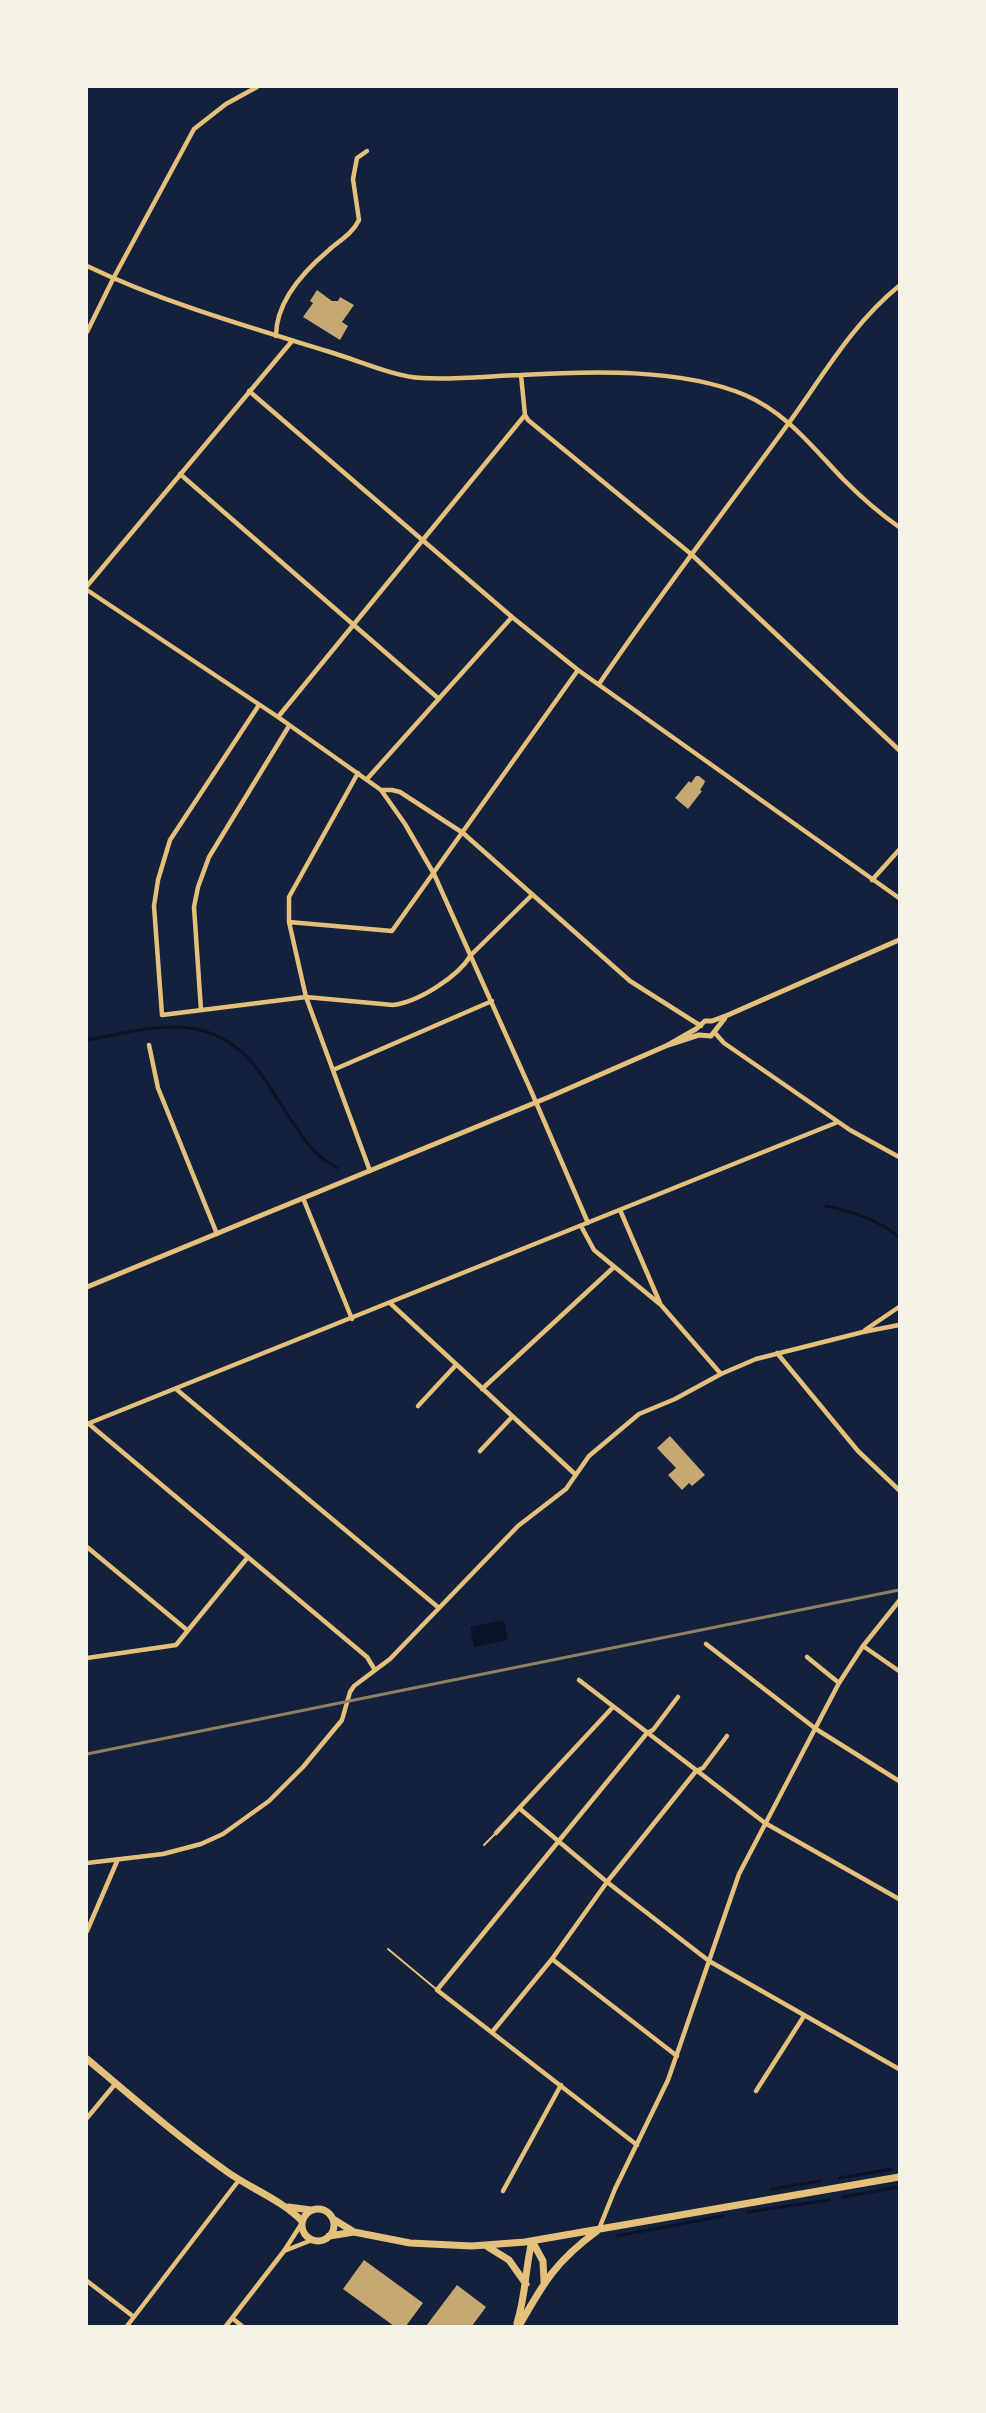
<!DOCTYPE html>
<html>
<head>
<meta charset="utf-8">
<style>
  body { margin:0 }
  #map { position:relative; width:986px; height:2413px; overflow:hidden; background:#14213d; font-family:Lato,sans-serif }
  canvas { display:block }
  .frame { position:absolute; inset:0; border:88px solid #f6f1e7; pointer-events:none }
</style>
</head>
<body>
<div id="map">
<canvas width="986" height="2413"></canvas>
<div class="frame"></div>
</div>
<script>
const context = document.querySelector('canvas').getContext('2d');
context.lineJoin = 'round';
function fillPath(path, color) {
  context.fillStyle = color;
  context.fill(path, 'evenodd');
}
function stroke(path, color, width, dash) {
  context.strokeStyle = color;
  context.lineWidth = width;
  context.lineCap = dash ? 'butt' : 'round';
  context.setLineDash(dash || []);
  context.stroke(path);
}
fillPath(new Path2D(`
  M504,1620L508,1640L474,1647L470,1627Z`), '#0b132b');
stroke(new Path2D(`
  M87,1040C148,1029 207,1008 254,1065C266,1079 275,1096 285,1111C304,1138 307,1150 337,1168
  M826,1206C851,1211 879,1220 899,1237
  M839,2178L892,2169
  M772,2189L820,2181
  M843,2197L899,2187
  M748,2212L829,2200
  M617,2236L723,2216`), '#0b132b', 3);
fillPath(new Path2D(`
  M317,290L332,301H338L340,297L354,305L342,322L348,326L340,340L303,317L313,303L310,301Z
  M696,776H699L705,781L704,784L700,790L702,791L688,809L675,798L689,781L691,783Z
  M670,1436L705,1475L692,1486L689,1483L682,1490L668,1475L676,1468L657,1448Z
  M364,2260L423,2303L406,2326H394L343,2289Z
  M457,2285L486,2307L472,2326H426Z`), '#c6a872');
stroke(new Path2D(`
  M484,1845L496,1833
  M388,1949L436,1989`), '#e5c07b', 2);
stroke(new Path2D(`
  M87,266C164,303 249,327 330,352C357,360 395,377 422,378C455,380 488,376 521,375C590,371 681,368 745,395C787,413 813,448 844,480C861,497 879,513 899,527
  M87,332L113,279L194,129L226,104L257,87
  M276,336C276,302 304,271 329,250C339,241 353,233 359,220L353,179L357,158L367,151
  M521,375L525,415L528,420L691,554L899,750
  M249,391L512,617L578,670L899,898
  M180,474L439,699
  M87,586L292,341
  M87,590L278,717L381,790L405,824L434,874L532,1093L588,1223
  M599,684C659,595 725,511 788,424C823,376 852,324 899,286
  M259,705L170,840L158,880L154,906L162,1015L306,997L393,1005C418,1002 458,977 471,955L532,895
  M278,717L525,415
  M358,773L289,897V922L306,997L370,1171
  M367,779L512,617
  M381,790H392L400,792L463,833L630,981L701,1026
  M872,880L899,850
  M289,922L392,931L578,670
  M201,1010L194,907L198,887L209,857L289,726
  M715,1033L724,1043L850,1130L899,1157
  M149,1045L158,1088L217,1234
  M333,1070L492,1001
  M303,1198L352,1319
  M620,1210L660,1303
  M581,1226L594,1250L661,1305L721,1374
  M390,1303L576,1475
  M865,1330L899,1307
  M777,1353L858,1451L899,1490
  M176,1389L439,1608
  M482,1389L614,1267
  M418,1406L456,1365
  M87,1424L838,1122
  M89,1424L367,1657L375,1670
  M480,1451L512,1417
  M87,1547L187,1630
  M706,1644L816,1729L899,1781
  M863,1646L899,1671
  M807,1657L839,1683
  M87,1658L176,1645L248,1557
  M579,1680L765,1823L899,1899
  M519,1808L607,1882L709,1961L899,2069
  M496,1833L613,1707
  M87,1863L163,1854L201,1844L223,1834L269,1801L303,1767L342,1720L350,1692L354,1686L390,1659L518,1526L566,1489L589,1456L639,1414L675,1399L721,1374L756,1359L863,1332L899,1325
  M87,1931L118,1859
  M552,1959L677,2056
  M493,2031L552,1959L607,1882L696,1771L703,1768L727,1736
  M756,2091L804,2016
  M87,2118L116,2083
  M637,2145L437,1990L647,1733L653,1730L678,1697
  M503,2191L561,2085
  M599,2229L615,2189L668,2080L739,1874L839,1683L863,1646L899,1601
  M284,2251L312,2240
  M87,2281L134,2317
  M232,2318L242,2326
  M127,2326L239,2180
  M226,2326L284,2251L302,2223`), '#e5c07b', 4.5);
stroke(new Path2D(`
  M668,1045L699,1035L711,1036L725,1018
  M87,1287L549,1097L668,1045L696,1029L705,1021H712L728,1015L899,940`), '#e5c07b', 5);
stroke(new Path2D(`
  M87,2059C132,2097 178,2137 226,2171C251,2189 280,2199 302,2221
  M288,2207L311,2210
  M302 2225a16 16 0 1 1 32 0a16 16 0 1 1-32 0Z
  M333,2219L354,2232L410,2243L472,2246L525,2242L899,2177
  M329,2236L354,2232
  M532,2241L543,2261L544,2281
  M488,2247L509,2260L526,2284
  M517,2323C526,2295 525,2269 532,2241
  M519,2326C544,2282 555,2262 597,2231`), '#e5c07b', 7);
stroke(new Path2D(`
  M87,1754L899,1590`), '#918062', 3);
</script>
</body>
</html>
